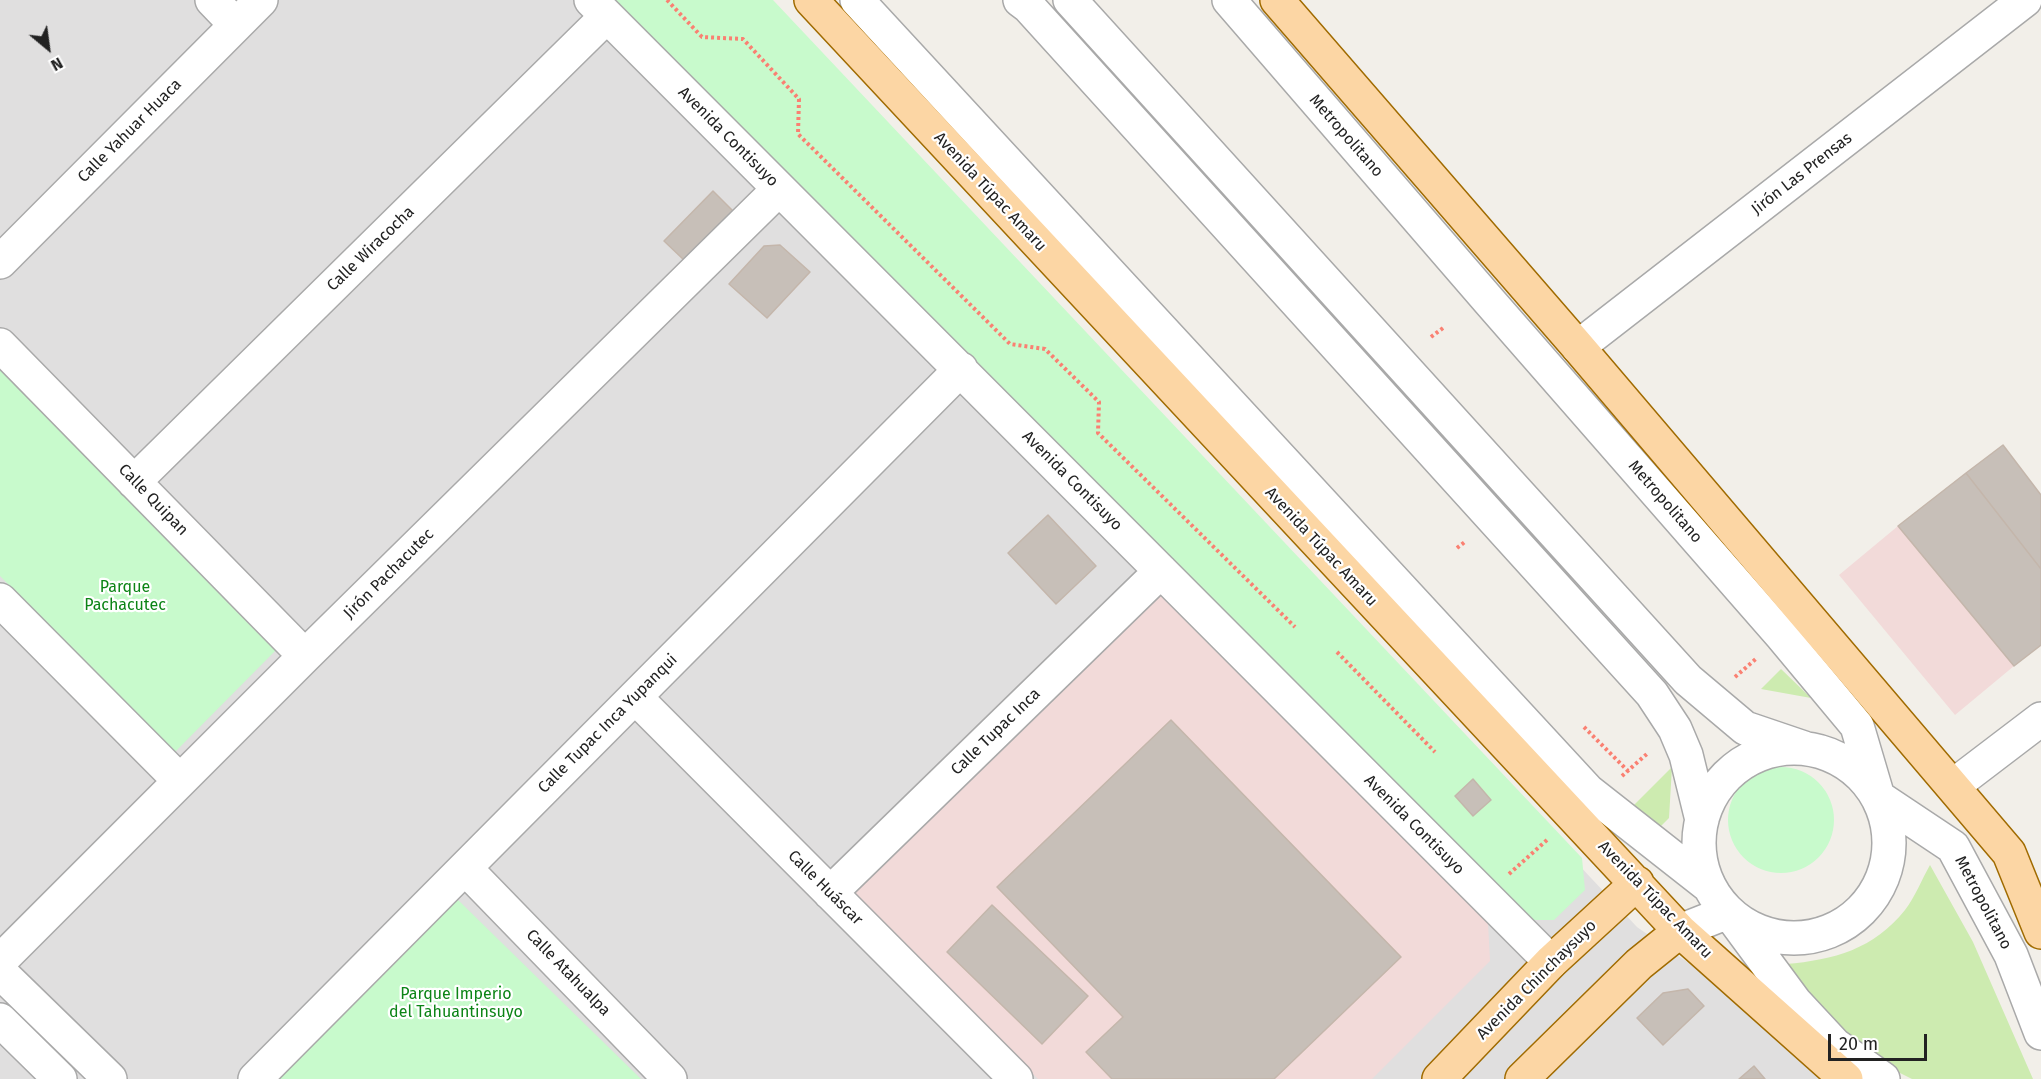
<!DOCTYPE html>
<html>
<head>
<meta charset="utf-8">
<style>
  body { margin:0 }
  #map { position:relative; width:2041px; height:1079px; overflow:hidden; background:#f2efe9; font-family:"Fira Sans",sans-serif }
  canvas { display:block }
  .north { position:absolute; left:18px; top:18px; width:60px; height:60px; -webkit-text-stroke:4px #fff; paint-order:stroke; rotate:151deg; font-size:16px; font-weight:700; line-height:24px; text-align:center; color:#222 }
  .north::after { content:''; display:block; margin:auto; width:21px; height:27px; background:#222; clip-path:polygon(50% 0,100% 100%,50% 72%,0 100%) }
  .scale { position:absolute; left:1828px; top:1034px; width:99px; height:27px; box-sizing:border-box; border:3px solid #222; border-top:0; padding-left:8px; font-size:18px; line-height:21px; white-space:nowrap; color:#222; -webkit-text-stroke:4px #fff; paint-order:stroke }
</style>
</head>
<body>
<div id="map">
<canvas width="2041" height="1079"></canvas>
<div class="north">N</div>
<div class="scale">20 m</div>
</div>
<script>
const context = document.querySelector('canvas').getContext('2d');
context.lineJoin = 'round';
function fillPath(path, color) {
  context.fillStyle = color;
  context.fill(path, 'evenodd');
}
function stroke(path, color, width, dash) {
  context.strokeStyle = color;
  context.lineWidth = width;
  context.lineCap = dash ? 'butt' : 'round';
  context.setLineDash(dash || []);
  context.stroke(path);
}
function write(font, color, halo, rows, align = 'center') {
  context.font = font + ' "Fira Sans",sans-serif';
  context.lineWidth = 4.5;
  context.setLineDash([]);
  context.textBaseline = 'middle';
  context.strokeStyle = halo;
  context.fillStyle = color;
  for (const [text, x, y, turn = 0] of rows) {
    context.save();
    context.translate(x, y);
    context.rotate((+turn || 0) * Math.PI / 180);
    context.textAlign = isNaN(turn) ? turn : align;
    if (halo) context.strokeText(text, 0, 0);
    context.fillText(text, 0, 0);
    context.restore();
  }
}
fillPath(new Path2D(`
  M0,0H751L1349,620L1637,927L1713,980L1820,1079H0Z`), '#e0dfdf');
fillPath(new Path2D(`
  M1898,526L2014,666L1955,715L1839,575Z
  M1162,588L1488,923L1490,961L1372,1079H1038L850,894Z`), '#f2dad9');
fillPath(new Path2D(`
  M1781,669L1811,698L1761,689Z
  M1672,767L1669,818L1656,831L1632,807Z
  M1930,865L1973,942L2033,1079H1912L1886,1066L1827,1017L1786,964C1834,960 1874,949 1905,910C1915,897 1922,879 1930,865Z`), '#cdebb0');
fillPath(new Path2D(`
  M611,0H773L1582,858L1585,890L1554,920H1529Z
  M0,365L278,648L175,752L0,576Z
  M1728 820a53 53 0 1 1 106 0a53 53 0 1 1-106 0Z
  M456,898L641,1079H273Z`), '#c8facc');
const building = new Path2D(`
  M713,191L733,211L685,261L664,241Z
  M780,245L810,272L767,318L729,284L764,246Z
  M2003,445L2041,495V569L1966,473Z
  M1966,473L2041,569V645L2014,666L1898,526Z
  M1048,515L1096,566L1056,604L1008,553Z
  M1171,720L1401,957L1274,1079H1112L1086,1052L1123,1017L997,887Z
  M1473,779L1491,800L1473,816L1455,796Z
  M992,905L1088,996L1042,1044L947,952Z
  M1688,989L1704,1006L1663,1045L1637,1018L1663,993Z
  M1754,1066L1765,1079H1739Z`);
fillPath(building, '#c7bfb8');
stroke(building, '#c4b6ab', 1.5);
const minor = new Path2D(`
  M212,0L236,25
  M591,0L1551,962
  M857,0L1588,791L1709,886
  M1020,0L1028,6L1652,694L1675,729L1686,755L1702,820
  M1070,0L1688,680L1745,728L1804,748
  M1229,0L1490,302L1782,636L1857,726L1878,797L1953,847L2011,955L2041,1033
  M0,262L261,0
  M0,345L305,656
  M1578,347L2025,0
  M134,482L607,16
  M0,600L180,781
  M635,697L1016,1079
  M1699 843a95 95 0 1 1 190 0a95 95 0 1 1-190 0Z
  M1953,786L2041,719
  M465,868L670,1079
  M830,893L1161,571
  M1733,918L1795,1002L1835,1045L1883,1079
  M1680,931L1728,912
  M0,961L305,656L779,189
  M0,972L110,1079
  M0,1020L60,1079
  M255,1079L961,369`);
const major = new Path2D(`
  M811,0L1680,931L1846,1079
  M1277,0L1578,347L2009,853L2041,932
  M1439,1079L1551,962L1637,883
  M1522,1079L1639,964L1680,931`);
stroke(minor, '#a9a9a9', 36);
stroke(major, '#a06b00', 36);
stroke(new Path2D(`
  M667,0L702,37L743,39L799,99L798,134L1010,344L1045,349L1099,402L1098,433L1295,627
  M1431,337L1443,328
  M1457,548L1466,541
  M1337,652L1435,752
  M1735,677L1757,658
  M1584,727L1628,771
  M1622,776L1648,753
  M1509,874L1548,839`), '#fa8072', 4, [3, 3]);
stroke(minor, '#fff', 33);
stroke(major, '#fcd6a4', 33);
write('16px', '#222', '#fff', [
  ["Calle Yahuar Huaca",130,131,-45],
  ["Metropolitano",1346,136,49],
  ["Avenida Contisuyo",728,137,45],
  ["Jirón Las Prensas",1802,174,-38],
  ["Avenida Túpac Amaru",990,192,47],
  ["Calle Wiracocha",371,249,-44],
  ["Avenida Contisuyo",1072,481,45],
  ["Calle Quipan",153,500,46],
  ["Metropolitano",1665,502,49],
  ["Avenida Túpac Amaru",1321,547,47],
  ["Jirón Pachacutec",389,574,-45],
  ["Calle Tupac Inca Yupanqui",608,724,-45],
  ["Calle Tupac Inca",996,732,-44],
  ["Avenida Contisuyo",1414,825,45],
  ["Calle Huáscar",825,888,45],
  ["Avenida Túpac Amaru",1655,900,46],
  ["Metropolitano",1983,903,62],
  ["Calle Atahualpa",568,973,46],
  ["Avenida Chinchaysuyo",1537,980,-45]
]);
write('16px', '#0c8416', '#fff', [
  ["Parque",125,588],
  ["Pachacutec",125,606],
  ["Parque Imperio",456,995],
  ["del Tahuantinsuyo",456,1013]
]);
</script>
</body>
</html>
